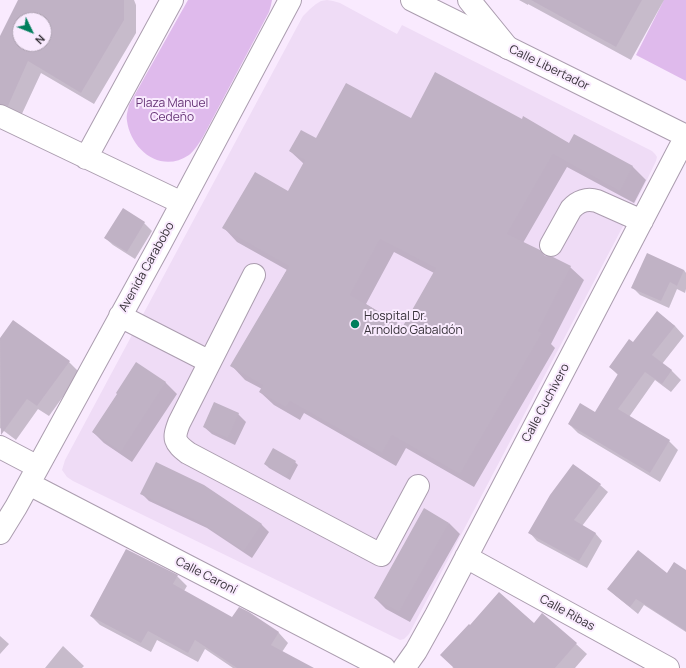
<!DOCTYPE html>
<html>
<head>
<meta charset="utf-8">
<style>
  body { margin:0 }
  #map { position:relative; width:686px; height:668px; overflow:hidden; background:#f9eafe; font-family:Manrope,sans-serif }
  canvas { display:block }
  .north { position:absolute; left:12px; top:12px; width:40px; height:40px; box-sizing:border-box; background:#f9eafe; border:1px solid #aba0af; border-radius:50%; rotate:133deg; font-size:11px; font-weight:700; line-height:16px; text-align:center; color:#363138 }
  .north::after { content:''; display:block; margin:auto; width:14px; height:18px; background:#007e5d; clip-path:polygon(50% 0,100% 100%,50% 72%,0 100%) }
</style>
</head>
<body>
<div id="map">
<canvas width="686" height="668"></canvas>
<div class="north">N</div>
</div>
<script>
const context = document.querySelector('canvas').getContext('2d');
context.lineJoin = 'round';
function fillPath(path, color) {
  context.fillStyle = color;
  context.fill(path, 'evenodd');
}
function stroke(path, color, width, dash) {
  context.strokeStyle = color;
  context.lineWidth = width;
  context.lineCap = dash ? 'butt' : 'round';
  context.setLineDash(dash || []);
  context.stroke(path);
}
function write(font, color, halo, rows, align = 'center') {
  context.font = font + ' Manrope,sans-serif';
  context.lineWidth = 4;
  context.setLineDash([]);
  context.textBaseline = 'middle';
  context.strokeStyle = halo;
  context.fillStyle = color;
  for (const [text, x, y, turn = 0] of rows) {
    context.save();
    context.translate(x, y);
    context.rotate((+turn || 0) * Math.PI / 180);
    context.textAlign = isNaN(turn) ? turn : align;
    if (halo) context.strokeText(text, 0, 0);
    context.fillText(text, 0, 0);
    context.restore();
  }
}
fillPath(new Path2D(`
  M327,0L333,1L340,3L397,34L402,25L652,151L655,154L657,157L656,161L643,188L409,634L404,639L400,640L396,638L73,481L67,477L62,470L65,460L297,27L303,16L310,9L316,4L321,1Z`), '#efdcf6');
fillPath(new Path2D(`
  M188,0H272L271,5L269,12L204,135C200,142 195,150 189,155C161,174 131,150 127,121C126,115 128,110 129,105Z
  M664,0H686V81L636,55Z`), '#dfbaec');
fillPath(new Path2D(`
  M19,0H134L136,5V33L94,104L41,73L20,118L0,112V39ZM20,20H44V44H20Z
  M519,0H664L631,60L528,4V5Z
  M411,119L522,120L570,144L633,167L646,180L634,203L567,167L523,243L545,257L570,267L584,280L551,344L555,348L474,487L406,448L396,466L304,413L300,420L274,405L260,392L262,389L245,380L232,366L287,270L237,242L224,228L289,193L304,164L290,151L316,139ZM394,252L434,273L404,327L366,304Z
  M123,210L144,223L152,231L135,259L113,245L105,238Z
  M684,270L686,273V289L685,293L677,289L669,308L640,295L632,287Z
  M657,313L675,326L684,336L662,364L671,370L681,380L671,392L655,380L629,417L669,441L678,450L660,482L578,433L569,424L596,414L618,375L610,367L634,343Z
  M13,322L69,362L80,373L49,416L38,409L16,440L0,428V339Z
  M136,364L166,383L177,394L132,462L104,443L93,432L118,394Z
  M238,414L246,422L235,445L212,434L204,427Z
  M295,462L298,465L290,480L269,468L265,464Z
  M600,485L608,492L582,526L595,533L602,541L587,568L537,541L530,533Z
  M204,486L262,525L269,532L252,558L207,528L149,501L142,494Z
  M449,523L460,534L410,622L386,609L375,598Z
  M686,571V632L644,605L638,614L616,596L609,589L667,574Z
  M177,576L187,586L184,591L232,618L249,613L279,633L288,643L282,652L312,668H233L205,649L198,662L157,640L151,652L100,625L91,616Z
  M534,624L576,644L587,654L575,668H452Z
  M0,636L9,644L0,654Z
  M63,646L84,666L82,668H45Z`), '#0003');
fillPath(new Path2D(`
  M18,0H124V20L81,93L28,61L8,106L0,104V36ZM20,20H44V44H20Z
  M531,0H642L616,47Z
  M435,72L522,119L523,116L569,143L574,134L633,166L620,191L553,154L507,234L540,250L545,256L551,257H553L571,266L538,331L542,333L460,474L392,435L382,453L290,401L286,407L259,392L263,385L230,366L289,266L222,228L255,172L288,191L305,160L289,151L301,130L316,138L346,83L411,118ZM380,239L436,268L403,326L350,295Z
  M123,208L145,222L127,252L104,238Z
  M647,253L684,270L677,286L670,282L661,301L631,288Z
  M657,311L675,326L652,355L672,370L662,384L645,372L618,409L670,440L650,473L568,424L580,403L595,412L618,374L609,367L629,339L633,342Z
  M13,320L70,361L37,406L27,399L1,435L0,338Z
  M136,362L166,382L121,452L92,432L117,394L116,393Z
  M214,402L239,413L228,438L203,427Z
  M273,448L296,461L286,477L264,464Z
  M156,462L204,485L262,524L244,551L198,521L140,494Z
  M573,464L601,484L574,520L596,533L579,561L528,533L550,495Z
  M424,508L449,523L399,612L374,598Z
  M126,549L178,575L173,584L232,617L239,607L249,612L279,632L271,645L314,668H237L195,640L188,653L148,631L141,643L90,616Z
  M638,550L667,573L674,562L686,570V631L636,599L630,607L607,589Z
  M499,592L534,623L542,613L577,643L555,668H454L440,655L469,624L470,625Z`), '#c0b2c5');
const minor = new Path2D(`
  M412,0L686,136
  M0,116L182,203
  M86,158L172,0
  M551,245L571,209C578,201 587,198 597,201L642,221
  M254,275L179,423C173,439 174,442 188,453L381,555L418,486
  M120,316L210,362
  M0,447L38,467
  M29,484L384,668
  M0,533L16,507L159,246L290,0
  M466,557L668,668
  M404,668L416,651L436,615L686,136`);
const highway = new Path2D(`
  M469,0L508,48`);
stroke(minor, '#ab9daf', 24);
stroke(highway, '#ab9daf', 24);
stroke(minor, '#fff', 22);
stroke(highway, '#fff', 22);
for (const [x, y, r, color] of [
  [355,324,5,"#007e5d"]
]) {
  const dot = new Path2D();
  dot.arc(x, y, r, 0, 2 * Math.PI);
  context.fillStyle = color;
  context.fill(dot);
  stroke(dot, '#f9eafe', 1.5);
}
write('12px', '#363138', '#f9eafe', [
  ["Calle Libertador",549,68,26],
  ["Avenida Carabobo",147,267,-61],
  ["Calle Cuchivero",546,403,-62],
  ["Calle Caroní",206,576,27],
  ["Calle Ribas",567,613,29]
]);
write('12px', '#673577', '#f9eafe', [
  ["Plaza Manuel",172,104],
  ["Cedeño",172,118]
]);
write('12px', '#363138', '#f9eafe', [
  ["Hospital Dr.",364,317],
  ["Arnoldo Gabaldón",364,331]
], 'left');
</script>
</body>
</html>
